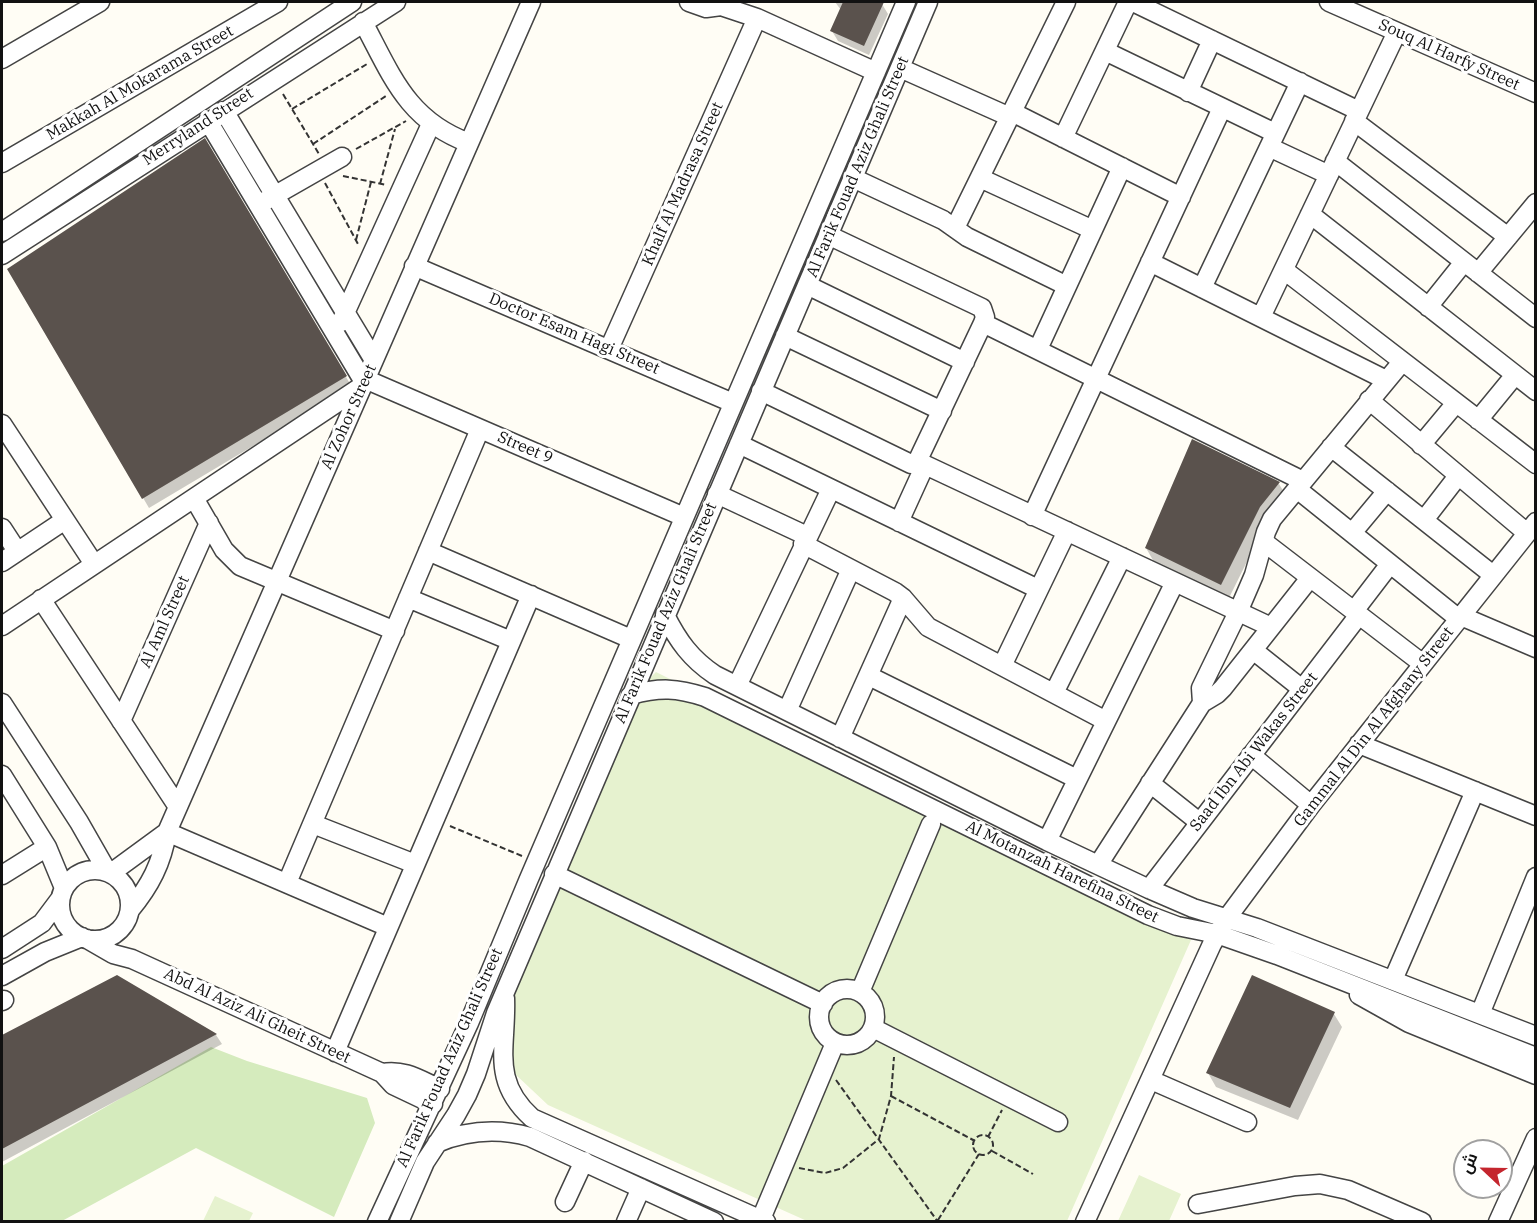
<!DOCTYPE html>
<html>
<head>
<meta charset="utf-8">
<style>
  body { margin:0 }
  #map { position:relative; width:1537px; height:1223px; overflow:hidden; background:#fffdf5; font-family:"IBM Plex Serif",Cairo,serif }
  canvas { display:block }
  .frame { position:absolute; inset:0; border:3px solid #111; pointer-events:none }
  .north { position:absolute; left:1453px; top:1139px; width:60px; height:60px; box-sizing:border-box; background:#fff; border:2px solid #a0a0a0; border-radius:50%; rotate:292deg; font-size:16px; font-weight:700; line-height:24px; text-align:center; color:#111 }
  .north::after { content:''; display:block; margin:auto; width:21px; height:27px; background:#c4262e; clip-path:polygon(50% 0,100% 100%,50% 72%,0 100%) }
</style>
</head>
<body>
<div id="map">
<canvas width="1537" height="1223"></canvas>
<div class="frame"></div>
<div class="north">ش</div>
</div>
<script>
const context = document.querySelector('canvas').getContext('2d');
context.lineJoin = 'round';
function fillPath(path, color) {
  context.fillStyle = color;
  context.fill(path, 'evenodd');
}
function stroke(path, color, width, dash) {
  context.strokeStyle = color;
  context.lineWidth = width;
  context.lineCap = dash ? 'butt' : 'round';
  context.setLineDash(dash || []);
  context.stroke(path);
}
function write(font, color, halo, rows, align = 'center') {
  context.font = font + ' "IBM Plex Serif",serif';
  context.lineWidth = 6;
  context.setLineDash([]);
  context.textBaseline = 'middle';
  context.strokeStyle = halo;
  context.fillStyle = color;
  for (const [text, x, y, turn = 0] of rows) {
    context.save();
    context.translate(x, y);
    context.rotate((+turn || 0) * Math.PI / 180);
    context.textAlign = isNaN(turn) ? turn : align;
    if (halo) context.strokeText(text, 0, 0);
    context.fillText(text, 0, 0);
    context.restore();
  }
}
fillPath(new Path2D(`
  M211,1047L247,1061L367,1098L375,1123L334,1217L196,1148L62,1221H2V1166Z`), '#d5ebbd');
fillPath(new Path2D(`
  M656,672L1191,940L1067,1221H807L548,1105L515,1074L509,1022L512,994L648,680Z
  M1139,1175L1181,1194L1169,1221H1118Z
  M215,1196L253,1213L249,1221H203Z`), '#e6f2cf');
fillPath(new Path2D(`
  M835,2H876L882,4L888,14L869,55L838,41L832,31L841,10Z
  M205,140L352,387L149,508L9,269Z
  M1193,441L1279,484L1287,497L1267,521L1229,598L1154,562L1146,548Z
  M117,976L216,1035L222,1044L2,1162V1037Z
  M1334,1014L1342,1027L1298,1120L1216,1087L1208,1073Z`), '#0003');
fillPath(new Path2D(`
  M843,2H884L864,46L830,31Z
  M205,138L347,376L142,499L7,269Z
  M1192,439L1280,482L1260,507L1221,585L1145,548Z
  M117,975L217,1034L2,1149V1035Z
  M1252,975L1335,1012L1290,1108L1206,1073Z`), '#5a524d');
const minor = new Path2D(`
  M689,2L706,8L721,6L757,18L876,72
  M1133,2L1359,111
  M1329,2L1536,93
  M363,22C392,76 407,120 469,143
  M1105,51L1275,133
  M2,59L100,2
  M900,68L1010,117
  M1188,92L1212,40
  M224,111L374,360
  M1012,112L1181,197
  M208,121L364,382
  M1354,121L1508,237
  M1063,138L1128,2
  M1269,147L1329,175
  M1335,161L1536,318
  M2,163L278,2
  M853,178L943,220L967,237L1067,286
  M980,178L1093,230
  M265,201L342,157
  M1310,214L1536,391
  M955,228L1066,2
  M2,232L352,2
  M2,255L396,2
  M1150,262L1386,380
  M414,266L733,403
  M1284,270L1536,464
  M1478,273L1536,203
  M807,285L965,362
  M1202,288L1300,82
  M1428,307L1464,262
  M1261,317L1397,32
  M341,322L431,124
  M983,323L1303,481
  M785,336L942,411
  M609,349L757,18
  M1038,349L1122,167
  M365,379L684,517
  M761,391L911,464H916L983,323L985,317L982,308L828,235
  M1369,400L1527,533
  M1478,420L1515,375
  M2,424L94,564
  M739,444L1038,589
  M1421,445L1456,403
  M1331,447L1493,575
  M919,462L1271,627
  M1297,489L1459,619
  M717,494L807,536
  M194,498L224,550L240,566L395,631
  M1032,516L1222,108
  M1424,520L1458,476
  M899,522L925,465
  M2,528L17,551
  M1352,533L1387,491
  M1264,542L1423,664
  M803,544L895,592L903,598L928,627L1106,721
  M428,551L631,639
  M2,562L65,520
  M408,598L511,641
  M41,599L178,807
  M1354,611L1390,564
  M665,615C678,641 691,659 715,675L1047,841L1149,889L1193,908L1257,928L1536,1036
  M1461,616L1536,648
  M2,626L362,386
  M1253,650L1302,689
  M1002,666L1067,531
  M869,676L1077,779
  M737,686L831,489
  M1054,693L1122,557
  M631,695C660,687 677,688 705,697L1148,915L1177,926L1217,934L1277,955L1536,1057
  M2,703L79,822L107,871
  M1202,703L1201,688L1238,612L1254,575L1266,532L1272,519L1402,362
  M787,711L851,569
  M121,721L209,523
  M840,738L903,598
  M1359,744L1536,816
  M1251,755L1311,805
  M2,775L47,847L64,888
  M1150,783L1199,822
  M313,824L415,864
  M167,832L388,927
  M1047,841L1175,582
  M1098,865L1202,703L1217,694L1223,688L1310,578
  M60 905a35 35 0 1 1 70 0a35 35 0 1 1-70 0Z
  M111,873L167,832
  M554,874L823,1004
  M2,875L47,847
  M287,883L480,429
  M1149,889L1359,615
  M130,910C150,886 162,863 167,832L531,2
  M87,939L113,954L132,959L382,1073L393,1085L433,1104
  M2,949L42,923L60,899
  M2,976L45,952L82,937
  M1393,980L1475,791
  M819 1017a28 28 0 1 1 56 0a28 28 0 1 1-56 0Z
  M860,992L931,824
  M1359,995L1409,1023L1536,1075
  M505,998C507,1047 490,1080 532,1118L766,1222
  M2,1001L4,1000
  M1480,1014L1536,877
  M873,1028L1058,1122
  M335,1052L531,595
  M382,1073C405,1069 420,1080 440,1089
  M1151,1080L1247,1122
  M437,1143C468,1130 498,1128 530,1137L714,1222
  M565,1202L584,1161
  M1198,1204L1295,1186L1320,1184L1348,1190L1422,1222
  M761,1219L835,1043
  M377,1222L469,1023L528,881L906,2
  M399,1222L425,1162L456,1115L467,1095L476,1074L496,1013L928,2
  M626,1222L641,1188
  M1085,1222L1212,944L1227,918L1311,805L1536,522
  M1498,1222L1536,1138`);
stroke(minor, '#444', 21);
stroke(new Path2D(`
  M283,94L319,154
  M292,109L367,64
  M313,144L386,96
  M356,149L406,121
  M343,176L387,185
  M325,183L358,244
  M380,184L395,129
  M356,240L371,182
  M450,826L522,856
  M836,1080L938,1222
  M891,1096L975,1141
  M973 1145a10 10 0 1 1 20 0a10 10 0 1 1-20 0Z
  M988,1137L1002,1110
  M992,1151L1033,1174
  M799,1168L825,1173L843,1168L879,1139L891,1096L894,1057
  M938,1220L979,1154`), '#333', 2, [6, 3]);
stroke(minor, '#fff', 18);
write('16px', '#111', '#fff', [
  ["Souq Al Harfy Street",1449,55,24],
  ["Makkah Al Mokarama Street",140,83,-30],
  ["Merryland Street",198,127,-33],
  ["Al Farik Fouad Aziz Ghali Street",858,167,-67],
  ["Khalf Al Madrasa Street",683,184,-66],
  ["Doctor Esam Hagi Street",574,334,23],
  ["Al Zohor Street",349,417,-66],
  ["Street 9",525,448,23],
  ["Al Farik Fouad Aziz Ghali Street",666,613,-67],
  ["Al Aml Street",165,622,-66],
  ["Gammal Al Din Al Afghany Street",1374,727,-52],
  ["Saad Ibn Abi Wakas Street",1254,752,-52],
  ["Al Motanzah Harefina Street",1062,872,26],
  ["Abd Al Aziz Ali Gheit Street",257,1016,25],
  ["Al Farik Fouad Aziz Ghali Street",450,1058,-66]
]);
</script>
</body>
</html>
